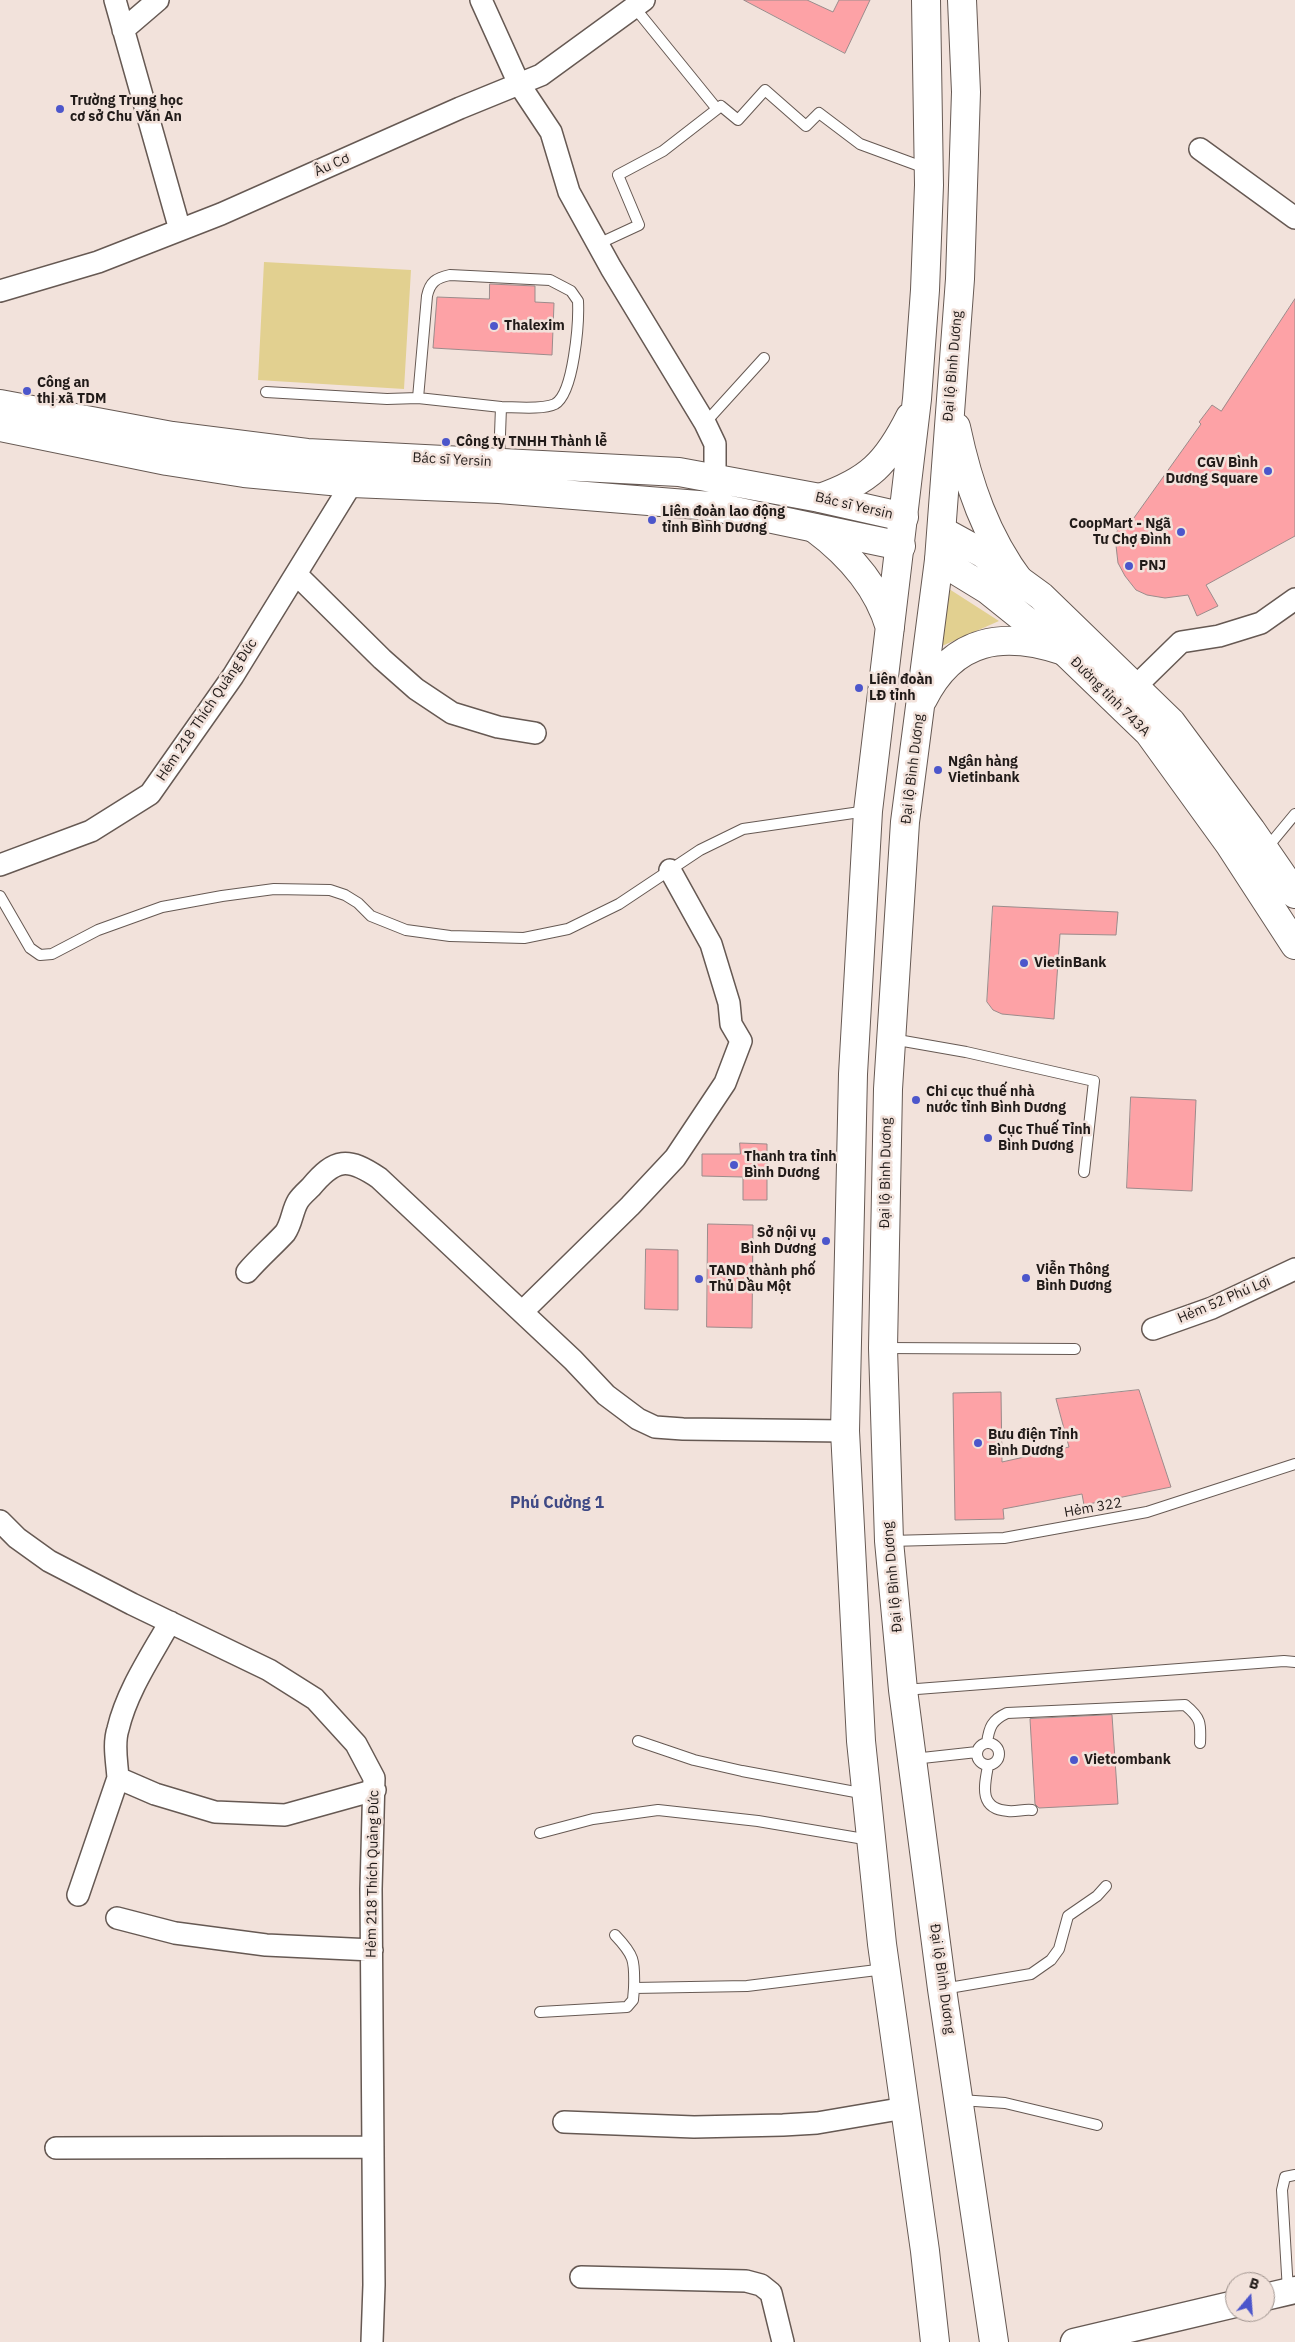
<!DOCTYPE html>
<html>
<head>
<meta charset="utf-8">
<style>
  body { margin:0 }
  #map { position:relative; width:1295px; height:2342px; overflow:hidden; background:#f2e2db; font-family:"IBM Plex Sans",sans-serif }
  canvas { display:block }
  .north { position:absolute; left:1225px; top:2272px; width:50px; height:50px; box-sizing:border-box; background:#f2e2db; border:1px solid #9e928d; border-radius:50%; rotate:18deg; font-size:14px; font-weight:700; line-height:20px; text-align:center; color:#211b19 }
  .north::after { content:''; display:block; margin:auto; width:18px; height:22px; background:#4c56cb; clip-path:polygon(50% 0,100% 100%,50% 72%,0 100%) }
</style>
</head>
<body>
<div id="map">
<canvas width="1295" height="2342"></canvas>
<div class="north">B</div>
</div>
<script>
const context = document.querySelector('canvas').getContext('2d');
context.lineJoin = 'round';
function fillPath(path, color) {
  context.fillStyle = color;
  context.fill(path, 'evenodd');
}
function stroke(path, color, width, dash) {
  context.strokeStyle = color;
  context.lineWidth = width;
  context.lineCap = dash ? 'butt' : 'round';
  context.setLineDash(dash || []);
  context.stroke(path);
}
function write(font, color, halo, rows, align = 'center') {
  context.font = font + ' "IBM Plex Sans",sans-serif';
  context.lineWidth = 5;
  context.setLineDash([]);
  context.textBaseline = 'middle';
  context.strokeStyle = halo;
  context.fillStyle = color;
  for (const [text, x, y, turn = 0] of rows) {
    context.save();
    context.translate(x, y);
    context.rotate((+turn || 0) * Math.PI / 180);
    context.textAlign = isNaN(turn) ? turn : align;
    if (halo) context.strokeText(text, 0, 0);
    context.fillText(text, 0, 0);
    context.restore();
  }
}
fillPath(new Path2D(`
  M264,262L411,270L404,389L258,380Z
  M946,587L999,621L942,646Z`), '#e2d090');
const building = new Path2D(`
  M744,0H807L833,12L839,0H870L845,53Z
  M490,284L535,286V302L554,303L552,355L433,348L437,297L489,299Z
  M1295,299V536L1206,585L1218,606L1197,616L1188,595L1165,598L1147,595L1136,590L1125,576L1118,563L1115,537L1118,529H1126L1201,424L1199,422L1212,405L1221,411Z
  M993,906L1118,912L1116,935L1060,934L1054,1019L1002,1014L993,1010L987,1002Z
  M1131,1097L1196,1100L1192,1191L1127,1188Z
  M740,1143L767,1144V1200H743V1177L702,1176V1154H740Z
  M708,1224L753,1225L752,1328L707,1327Z
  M646,1249L678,1250V1310L645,1309Z
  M1139,1390L1171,1487L1084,1505L1082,1494L1003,1509L1004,1519L955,1520L953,1393L1001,1392L1002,1462L1069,1447L1056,1399Z
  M1112,1715L1118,1804L1039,1808L1035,1804L1030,1719Z`);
fillPath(building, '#fda2a6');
stroke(building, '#9b8b8b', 1);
const service = new Path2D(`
  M635,8L717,109
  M598,244L639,225L618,175L663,151L721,106L738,120L765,90L806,126L819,113L860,144L928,169
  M266,392L387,399L418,398L427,296C430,282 436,278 450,275L550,280L571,291L578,301C579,322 574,393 555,404C543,410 514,407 501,407L499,462
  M418,398L501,407
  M705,423L764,358
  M1266,849L1295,814
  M0,896L30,948L40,955L52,954L98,930L162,907L222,896L274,889L330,890L345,895L358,903L371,916L406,930L450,936L524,938L568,929L619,904L700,850L743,829L867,811
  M892,1039L966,1052L1094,1081L1084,1172
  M884,1348L1075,1349
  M890,1541L1004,1538L1147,1512L1295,1464
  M904,1690L1284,1661L1295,1662
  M638,1741L694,1760L742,1771L866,1794
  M977 1754a11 11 0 1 1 22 0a11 11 0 1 1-22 0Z
  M987,1743C989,1727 992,1720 1007,1713L1185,1705C1201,1718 1201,1723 1200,1743
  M913,1759L977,1752
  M988,1766C984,1787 979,1809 1008,1811C1016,1812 1024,1809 1032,1810
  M540,1833L593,1819L658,1810L758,1821L870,1840
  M615,1935C634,1955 635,1960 634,1988L747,1986L885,1969
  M943,1989L1031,1974L1051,1960L1059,1949L1068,1916L1097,1896L1106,1886
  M540,2012L627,2007L633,2000L634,1988
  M960,2100L1005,2103L1097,2125
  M1288,2291L1282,2190L1285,2177L1295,2175`);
const minor = new Path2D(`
  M115,0L180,230
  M481,0L519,84L551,132L569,192L611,268L705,423L715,444V478
  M123,30L158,0
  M1200,149L1295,218
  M0,291L98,262L221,214L460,108L541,75L644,0
  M296,574L382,659L416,689L452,713L498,727L535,733
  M1136,686L1181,642L1219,636L1261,623L1295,599
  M0,865L91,831L150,794L233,676L352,483
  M247,1272C259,1258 273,1246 285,1233C292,1223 292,1211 298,1201C301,1196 307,1191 311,1187C335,1158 348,1157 379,1178L573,1360L606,1395L638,1419L655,1427L683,1429L845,1431
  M522,1312L630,1206L675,1158L725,1083L741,1041L731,1024L729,1003L711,944L670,870
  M1153,1329L1212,1308L1295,1269
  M0,1521L17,1538L49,1561L132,1604L269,1670L315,1699L356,1744L374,1778L371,1889L374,2285L372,2342
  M170,1622C151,1656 127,1691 118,1729C113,1744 117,1762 118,1778L155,1794L215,1812L285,1815L375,1790
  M78,1895L118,1778
  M117,1918L175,1933L266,1945L372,1950
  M564,2122L694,2127L783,2125L817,2123L905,2108
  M56,2148L373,2147
  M581,2277L746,2281L761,2285L771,2293L783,2342`);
const tertiary = new Path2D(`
  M1265,2297L1295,2290
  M1074,2342L1235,2304`);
const secondary = new Path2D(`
  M0,404L172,436L307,453L679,472L820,498L904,517
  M0,427L167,461L244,473L352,483L499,489L711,506L901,546
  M942,531L982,553L1041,596L1171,722L1251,830L1295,894
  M939,560L988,590L1064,651L1149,733L1230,845L1295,945`);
const trunk = new Path2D(`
  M926,0L929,185L925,290L917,399L868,811L853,1074L845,1431L861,1741L882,1944L925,2251L935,2342
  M962,0L966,92L960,279L939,560L905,822L888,1089L883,1348L889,1541L903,1690L942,1989L994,2342
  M956,427C968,484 986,537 1021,583
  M820,498C869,481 887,463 910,417
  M814,528C849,554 878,586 890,628
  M923,699C954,637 1004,631 1064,651`);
stroke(service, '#665953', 12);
stroke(minor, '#665953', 24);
stroke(tertiary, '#665953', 29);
stroke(secondary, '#665953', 30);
stroke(trunk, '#665953', 30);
stroke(service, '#fff', 10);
stroke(minor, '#fff', 21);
stroke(tertiary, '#fff', 26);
stroke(secondary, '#fff', 28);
stroke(trunk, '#fff', 28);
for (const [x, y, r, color] of [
  [60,109,5,"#4c56cb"],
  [494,326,5,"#4c56cb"],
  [27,391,5,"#4c56cb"],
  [446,442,5,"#4c56cb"],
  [1268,471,5,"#4c56cb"],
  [652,520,5,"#4c56cb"],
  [1181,532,5,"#4c56cb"],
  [1129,566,5,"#4c56cb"],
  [859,688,5,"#4c56cb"],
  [938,770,5,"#4c56cb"],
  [1024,963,5,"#4c56cb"],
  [916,1100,5,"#4c56cb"],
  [988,1138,5,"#4c56cb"],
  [734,1165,5,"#4c56cb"],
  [826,1241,5,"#4c56cb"],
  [1026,1278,5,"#4c56cb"],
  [699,1279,5,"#4c56cb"],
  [978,1443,5,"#4c56cb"],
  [1074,1760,5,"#4c56cb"]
]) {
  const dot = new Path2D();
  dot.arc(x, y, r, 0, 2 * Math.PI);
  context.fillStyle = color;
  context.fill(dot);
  stroke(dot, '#f2e2db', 2);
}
write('bold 14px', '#211b19', '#f2e2db', [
  ["Trường Trung học",70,101],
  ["cơ sở Chu Văn An",70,117],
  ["Thalexim",504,326],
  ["Công an",37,383],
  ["thị xã TDM",37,399],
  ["Công ty TNHH Thành lễ",456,442],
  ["CGV Bình",1258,463,"right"],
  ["Dương Square",1258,479,"right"],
  ["Liên đoàn lao động",662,512],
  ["tỉnh Bình Dương",662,528],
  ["CoopMart - Ngã",1171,524,"right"],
  ["Tư Chợ Đình",1171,540,"right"],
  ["PNJ",1139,566],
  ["Liên đoàn",869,680],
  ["LĐ tỉnh",869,696],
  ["Ngân hàng",948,762],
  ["Vietinbank",948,778],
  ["VietinBank",1034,963],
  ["Chi cục thuế nhà",926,1092],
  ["nước tỉnh Bình Dương",926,1108],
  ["Cục Thuế Tỉnh",998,1130],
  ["Bình Dương",998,1146],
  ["Thanh tra tỉnh",744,1157],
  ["Bình Dương",744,1173],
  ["Sở nội vụ",816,1233,"right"],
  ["Bình Dương",816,1249,"right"],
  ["Viễn Thông",1036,1270],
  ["Bình Dương",1036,1286],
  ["TAND thành phố",709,1271],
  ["Thủ Dầu Một",709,1287],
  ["Bưu điện Tỉnh",988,1435],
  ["Bình Dương",988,1451],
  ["Vietcombank",1084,1760]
], 'left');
write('14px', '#211b19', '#f2e2db', [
  ["Âu Cơ",332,165,-24],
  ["Đại lộ Bình Dương",953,366,-85],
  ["Bác sĩ Yersin",452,460,3],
  ["Bác sĩ Yersin",854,506,13],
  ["Đường tỉnh 743A",1110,697,45],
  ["Hẻm 218 Thích Quảng Đức",207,710,-56],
  ["Đại lộ Bình Dương",913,769,-83],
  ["Đại lộ Bình Dương",886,1173,-89],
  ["Hẻm 52 Phú Lợi",1224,1300,-23],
  ["Hẻm 322",1093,1508,-10],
  ["Đại lộ Bình Dương",893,1577,-95],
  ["Hẻm 218 Thích Quảng Đức",373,1874,-89],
  ["Đại lộ Bình Dương",942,1979,82]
]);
write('bold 16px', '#3f4985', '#f2e2db', [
  ["Phú Cường 1",557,1503]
]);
</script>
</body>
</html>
